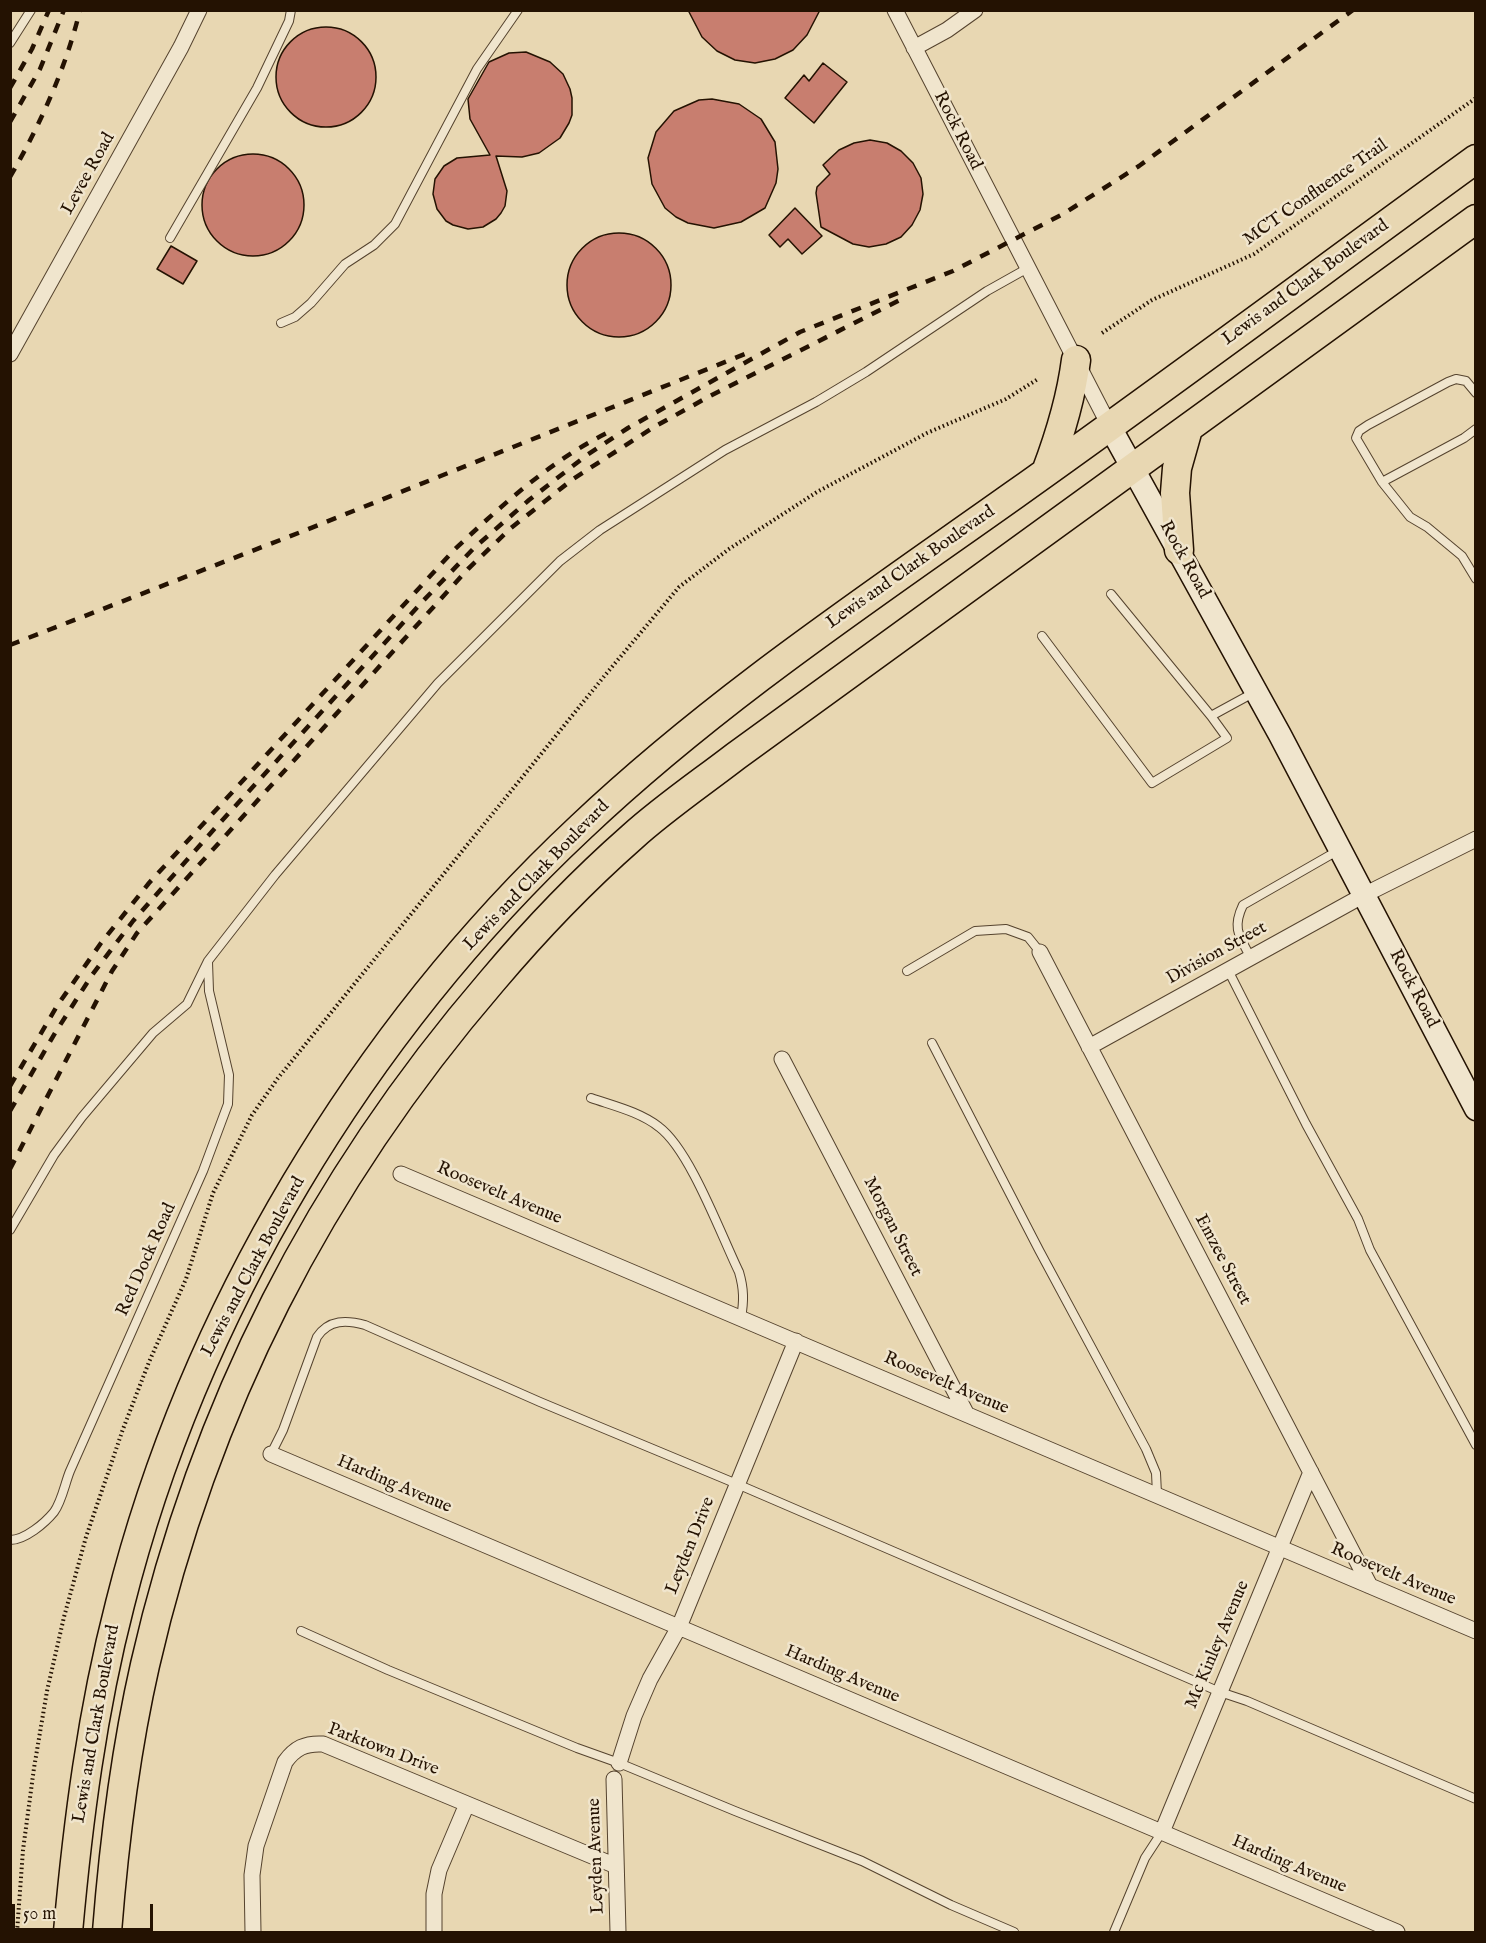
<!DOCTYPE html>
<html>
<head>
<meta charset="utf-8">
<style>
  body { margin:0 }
  #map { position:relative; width:1486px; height:1943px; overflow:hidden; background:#e8d7b2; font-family:"IM FELL English",serif }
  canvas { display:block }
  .frame { position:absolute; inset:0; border:12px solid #241202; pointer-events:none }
  .scale { position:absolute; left:12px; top:1904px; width:141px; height:27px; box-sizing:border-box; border:3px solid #241202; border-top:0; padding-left:8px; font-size:18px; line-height:21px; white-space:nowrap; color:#241202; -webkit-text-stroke:4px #f0e5cd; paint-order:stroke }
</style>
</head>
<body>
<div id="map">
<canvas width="1486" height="1943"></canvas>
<div class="frame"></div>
<div class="scale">50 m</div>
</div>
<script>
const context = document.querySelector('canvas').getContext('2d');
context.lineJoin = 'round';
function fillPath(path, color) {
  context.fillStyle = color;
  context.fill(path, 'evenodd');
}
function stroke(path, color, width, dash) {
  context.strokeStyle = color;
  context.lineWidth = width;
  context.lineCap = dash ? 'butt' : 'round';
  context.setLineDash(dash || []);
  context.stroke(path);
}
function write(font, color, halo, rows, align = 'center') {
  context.font = font + ' "IM FELL English",serif';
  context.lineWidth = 5;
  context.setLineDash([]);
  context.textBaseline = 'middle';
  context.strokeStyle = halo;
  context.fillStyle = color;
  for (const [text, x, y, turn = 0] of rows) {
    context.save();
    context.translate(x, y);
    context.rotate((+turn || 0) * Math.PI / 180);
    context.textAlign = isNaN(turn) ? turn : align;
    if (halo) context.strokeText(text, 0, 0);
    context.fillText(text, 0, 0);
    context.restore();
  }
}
const building = new Path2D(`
  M688,10H820L807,35L793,50L775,59L755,63L735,60L717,51L702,37Z
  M276 77a50 50 0 1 1 100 0a50 50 0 1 1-100 0Z
  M526,52L550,62L563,74L570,89L572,98V115L569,123L560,138L539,153L522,157L496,156L507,191L505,206L501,213L496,219L483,227L468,229L453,225L446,221L437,209L433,194L435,179L444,166L457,158L490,155L470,119L468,99L489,62L509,53Z
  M823,63L847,82L814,123L785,98L804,75L809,81Z
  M712,99L739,104L761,119L775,142L778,169L776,183L765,208L741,222L714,228L688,223L676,217L665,208L652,184L648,158L656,132L674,111L699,100Z
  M870,140L887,143L901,151L913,163L921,178L923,194L920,210L912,225L901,237L886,244L869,247L853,244L821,227L816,193L817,187L830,174L823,165L839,150L854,143Z
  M202 205a51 51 0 1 1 102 0a51 51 0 1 1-102 0Z
  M795,208L822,236L802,254L788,239L780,247L769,235Z
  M567 285a52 52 0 1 1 104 0a52 52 0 1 1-104 0Z
  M171,246L197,261L183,284L157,269Z`);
fillPath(building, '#c87e6f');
stroke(building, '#241202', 1.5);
const lane = new Path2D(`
  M10,43L31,10
  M170,238L257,88L289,21L291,10
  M281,323L295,317L311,303L345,264L374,245L395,224L477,69L518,10
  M1476,393L1466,381L1456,379L1448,382L1368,425L1359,431L1356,438L1382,482L1410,517L1427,527L1462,556L1476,579
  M1382,482L1464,438L1476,429
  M1111,594L1211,716
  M1042,636L1152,783L1227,738L1211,716L1255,692
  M1251,958C1239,936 1232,928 1243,905L1339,850
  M1228,970L1306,1124L1358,1219L1370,1250L1476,1445
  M907,971L975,931L1006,929L1028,937L1040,952
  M932,1043L1039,1250L1146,1449L1156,1473L1157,1494
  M591,1098C614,1106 640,1112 659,1127C690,1150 721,1235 739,1272C744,1289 744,1301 741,1318
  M10,1230L54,1155L82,1117L153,1033L187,1004L208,961L275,875L438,683L560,561L600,530L725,450L816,402L866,372L987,291L1028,268
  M271,1454L283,1430L317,1337C329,1319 347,1320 365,1325L540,1402L737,1484L1220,1692L1247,1701L1476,1799
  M10,1540C25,1540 45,1523 54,1512C62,1501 65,1483 70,1471L203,1171L228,1104L229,1075L209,991L208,962
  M301,1631L388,1670L577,1748L619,1763L735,1811L862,1861L951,1905L1014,1932
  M1114,1932L1145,1858L1162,1832`);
const street = new Path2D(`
  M895,10L1110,427
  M914,48L947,30L975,10
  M10,354L181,47L199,10
  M1040,952L1370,1586
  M1089,1047L1364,895L1476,839
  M782,1059L966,1413
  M401,1174L1476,1631
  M271,1454L1397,1932
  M619,1763L634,1716L650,1679L679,1627L796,1341
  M614,1779L618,1932
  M1162,1832L1311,1472
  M253,1932L252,1875L256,1846L285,1762C295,1748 305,1743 323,1744L616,1866
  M434,1932V1894L439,1870L467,1804`);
const secondary = new Path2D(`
  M1110,427L1280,735L1476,1109`);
const highway = new Path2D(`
  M1046,472C1060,435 1071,399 1076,360
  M1179,550L1175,493L1177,468L1188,429
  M68,1932C78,1821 92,1712 120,1604C193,1313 362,1032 581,827C713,702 866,600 1014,495C1169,385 1322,271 1476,159
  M107,1932C114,1843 125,1753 145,1665C204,1407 319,1182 492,981C535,930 582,881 632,837C664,808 701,783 736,756L1476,219`);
stroke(lane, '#55432e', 10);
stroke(street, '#55432e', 17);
stroke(secondary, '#241202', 25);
stroke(highway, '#241202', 31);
stroke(new Path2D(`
  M1102,333L1152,300L1254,254L1476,98
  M17,1932L23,1850L34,1768L47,1691L64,1617L86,1537L123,1429L149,1362L186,1279L213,1193L252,1115L278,1078L606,674L679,587L729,549L817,492L927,433L1006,399L1038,379`), '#241202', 4, [1.5, 3]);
stroke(lane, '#f0e5cd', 8);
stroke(street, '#f0e5cd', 15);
stroke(secondary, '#f0e5cd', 22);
stroke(highway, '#e8d7b2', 28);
stroke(new Path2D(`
  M10,88L32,49L49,10
  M10,122L40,69L64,10
  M10,177C40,125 66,68 80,10
  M10,645L306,530L750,352
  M10,1086L57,1006L101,943L149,883L454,550C502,505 551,460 611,431
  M10,1111L55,1033L92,975L133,921L217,826L423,601L474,548L529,500L587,455L628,428L800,332L953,271L1063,214L1139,166L1353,10
  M10,1169L112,971L137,933L468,569L511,528L573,479L654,427L710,396L900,300`), '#241202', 4.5, [10, 10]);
write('18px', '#241202', '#f0e5cd', [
  ["Rock Road",957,131,63],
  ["Levee Road",89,174,-61],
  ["MCT Confluence Trail",1316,193,-35],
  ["Lewis and Clark Boulevard",1306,283,-36],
  ["Rock Road",1184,560,61],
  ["Lewis and Clark Boulevard",911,568,-35],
  ["Lewis and Clark Boulevard",537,876,-46],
  ["Division Street",1217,954,-29],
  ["Rock Road",1413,989,62],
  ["Roosevelt Avenue",499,1194,23],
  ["Morgan Street",892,1227,63],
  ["Red Dock Road",147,1260,-66],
  ["Emzee Street",1222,1260,62],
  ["Lewis and Clark Boulevard",254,1267,-62],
  ["Roosevelt Avenue",946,1384,23],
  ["Harding Avenue",394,1485,23],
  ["Leyden Drive",691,1546,-68],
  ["Roosevelt Avenue",1393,1575,23],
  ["Mc Kinley Avenue",1218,1645,-67],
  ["Harding Avenue",842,1675,23],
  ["Lewis and Clark Boulevard",97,1724,-80],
  ["Parktown Drive",383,1750,21],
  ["Leyden Avenue",597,1856,-92],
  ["Harding Avenue",1289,1865,23]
]);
</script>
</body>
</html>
